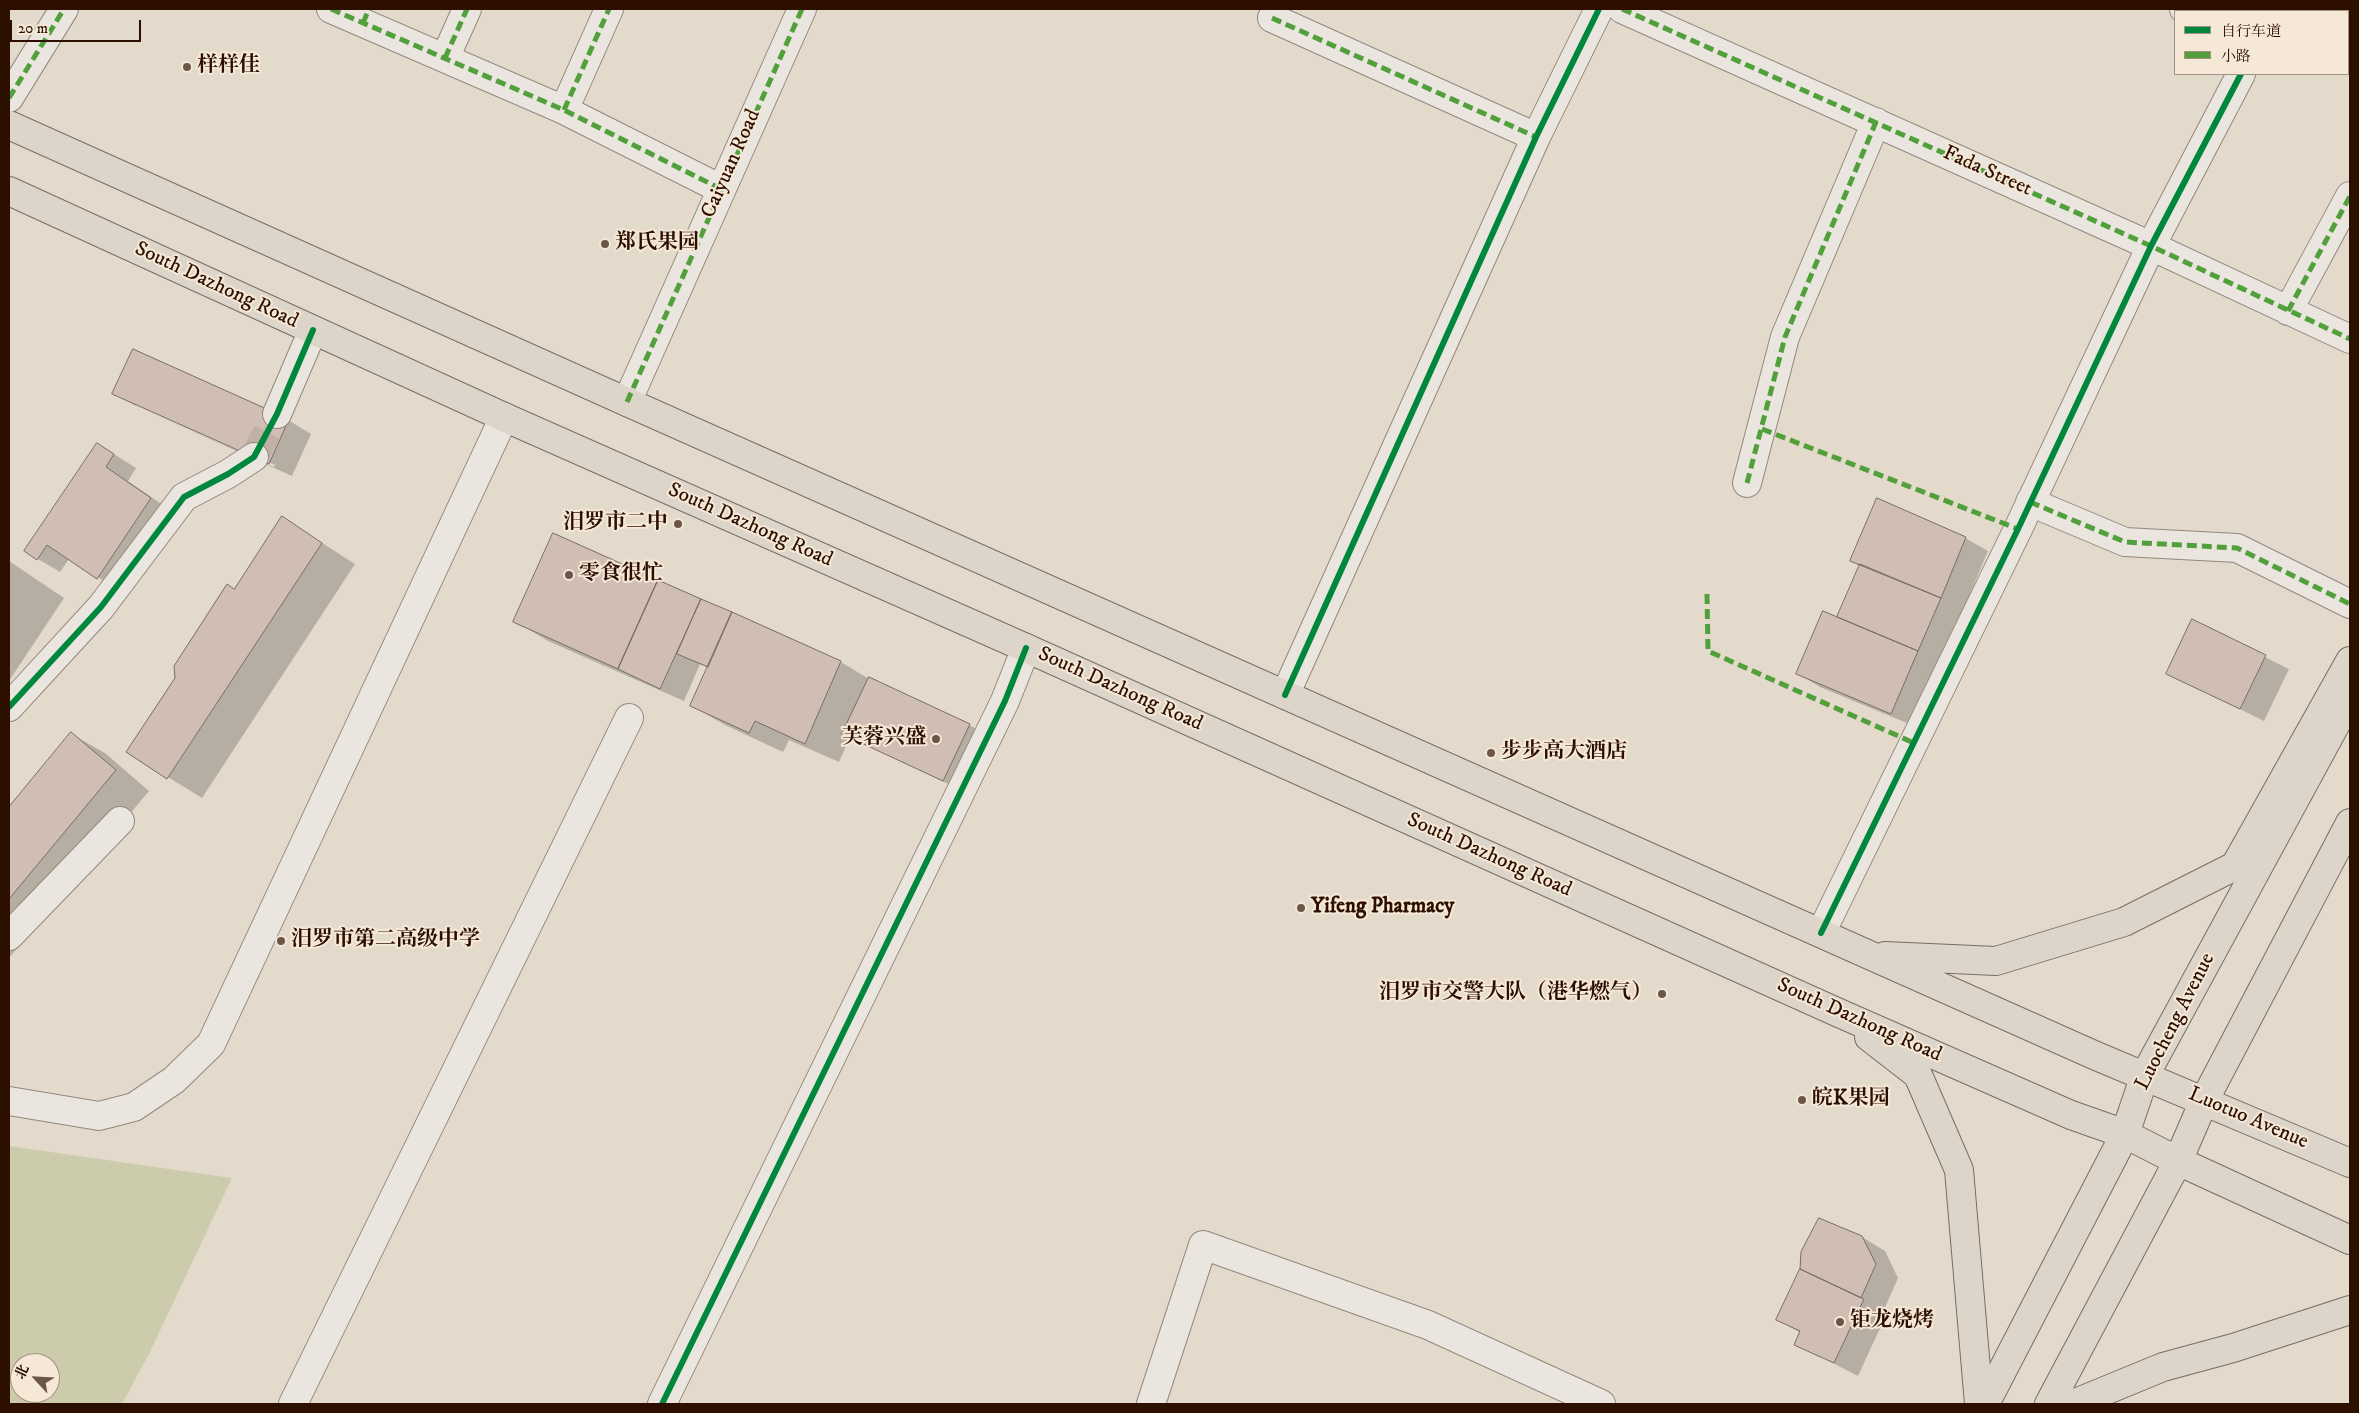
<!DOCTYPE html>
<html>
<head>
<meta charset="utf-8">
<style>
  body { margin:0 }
  #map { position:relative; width:2359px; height:1413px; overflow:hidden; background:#e4dacc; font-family:"IM FELL DW Pica","Noto Serif SC",serif }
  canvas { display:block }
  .frame { position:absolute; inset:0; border:10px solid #2d0f00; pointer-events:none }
  .legend { position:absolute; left:2174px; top:10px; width:175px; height:65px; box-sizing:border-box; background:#f5e8d7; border:1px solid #a59181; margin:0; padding:6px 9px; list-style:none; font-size:15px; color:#2d0f00 }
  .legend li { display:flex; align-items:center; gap:10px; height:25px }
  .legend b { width:25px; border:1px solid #a59181 }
  .north { position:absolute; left:10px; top:1353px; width:50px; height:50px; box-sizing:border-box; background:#f5e8d7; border:1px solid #a59181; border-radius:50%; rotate:295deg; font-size:14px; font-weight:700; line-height:20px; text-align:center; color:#2d0f00 }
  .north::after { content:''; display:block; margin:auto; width:18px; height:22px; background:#6d5647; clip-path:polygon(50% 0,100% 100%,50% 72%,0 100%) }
  .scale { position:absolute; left:10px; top:20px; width:131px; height:22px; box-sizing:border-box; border:2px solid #2d0f00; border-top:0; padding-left:6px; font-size:15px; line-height:18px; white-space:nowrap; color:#2d0f00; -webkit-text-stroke:4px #f5e8d7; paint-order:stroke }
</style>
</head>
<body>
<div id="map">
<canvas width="2359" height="1413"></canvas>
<div class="frame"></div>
<ul class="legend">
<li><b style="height:6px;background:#00873e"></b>自行车道</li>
<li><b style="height:6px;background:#52a03c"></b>小路</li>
</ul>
<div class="north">北</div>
<div class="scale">20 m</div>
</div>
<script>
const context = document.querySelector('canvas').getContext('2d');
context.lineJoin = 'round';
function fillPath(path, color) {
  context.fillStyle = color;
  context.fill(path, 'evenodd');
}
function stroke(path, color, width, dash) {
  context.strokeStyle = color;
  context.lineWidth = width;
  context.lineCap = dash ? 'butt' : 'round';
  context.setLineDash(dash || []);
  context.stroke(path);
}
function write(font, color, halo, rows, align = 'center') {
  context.font = font + ' "IM FELL DW Pica","Noto Serif SC",serif';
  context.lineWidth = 4;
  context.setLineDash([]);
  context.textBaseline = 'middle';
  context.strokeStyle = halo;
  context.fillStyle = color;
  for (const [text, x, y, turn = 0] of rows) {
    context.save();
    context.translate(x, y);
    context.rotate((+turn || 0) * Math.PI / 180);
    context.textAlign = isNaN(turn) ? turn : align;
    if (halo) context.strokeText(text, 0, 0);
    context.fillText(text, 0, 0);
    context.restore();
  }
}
fillPath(new Path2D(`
  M9,1146L232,1178L149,1354L122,1404H9ZM20,1363H50V1393H20Z`), '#ccccad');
fillPath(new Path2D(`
  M113,393L288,420L311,434L292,476L136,406ZM136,403L275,465L274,467L136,406Z
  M98,444L136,468L128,481L173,512L120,591L69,559L60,572L38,559Z
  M283,518L355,564L202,798L127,752Z
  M1965,538L1988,551L1914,726L1820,687L1797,673L1838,619L1860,566L1852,561Z
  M9,561L64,598L9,681Z
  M700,600L841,662L869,679L969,725L992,738L967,793L850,737L839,762L789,740L783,752L725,725L692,706L709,668L700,664L684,701L548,641L515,621Z
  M2192,621L2289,669L2264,721L2167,673Z
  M71,734L105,753L149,791L9,958V809Z
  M1862,1237L1885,1251L1898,1278L1883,1312L1887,1313L1858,1376L1796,1344L1801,1333L1778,1320Z`), '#0003');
const building = new Path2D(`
  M133,349L289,419L269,464L112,394Z
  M97,443L114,454L106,467L151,498L97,579L47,545L37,560L24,551Z
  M1877,498L1966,537L1941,598L1850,561Z
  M282,516L322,543L167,779L126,752L175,678L174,666L227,584L234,589Z
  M553,533L658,580L618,669L513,622Z
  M1860,564L1941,598L1918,651L1837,617Z
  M658,580L701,599L660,689L618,669Z
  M701,599L732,612L708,667L677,654Z
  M1823,611L1918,651L1891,714L1796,674Z
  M732,612L841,661L805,744L755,721L749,733L690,706Z
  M2192,619L2266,655L2240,709L2166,674Z
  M869,677L970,724L943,781L842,734Z
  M71,732L116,770L9,899V807Z
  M1819,1218L1862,1236L1876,1264L1861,1298L1800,1269L1801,1252Z
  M1800,1269L1864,1299L1834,1363L1794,1345L1800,1331L1776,1320Z`);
fillPath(building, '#d0beb5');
stroke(building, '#776d64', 1);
stroke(new Path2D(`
  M254,457L277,414`), '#bfb1a3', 28, [28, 14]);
const minor = new Path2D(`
  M331,9L564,110L721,189
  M1622,9L2151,246L2350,339
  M2184,9L2188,11
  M2274,11L2275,9
  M1272,18L1536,137
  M445,58L467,9
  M9,98L64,9
  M564,110L609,9
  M2288,311L2350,196
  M627,402L802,9
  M277,414L313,330
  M1747,483L1785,337L1876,122
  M2030,502L2125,542L2237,548L2350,604
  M1285,695L1536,137L1599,9
  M9,707L101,607L184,497L228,474L254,457
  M1821,933L2018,529L2151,246L2241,74
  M9,936L120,821
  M9,1101L99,1116L134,1107L174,1080L211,1044L504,417
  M293,1404L629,718
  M662,1404L1005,701L1026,648
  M1151,1404L1203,1245L1428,1325L1601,1404`);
const major = new Path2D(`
  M9,125L627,402L2094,1055L2350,1163
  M9,191L504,417L1026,648L1839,1013L2071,1115L2125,1134L2178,1161L2350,1240
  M1885,956L1996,961L2124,922L2235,866L2350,661
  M1869,1037L1918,1075L1959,1170L1979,1404
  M2073,1404L2163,1367L2233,1348L2350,1310`);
const highway = new Path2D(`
  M1985,1404L2125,1134L2145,1075L2350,698
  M2049,1404L2178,1161L2204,1101L2350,823`);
stroke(minor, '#92887e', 30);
stroke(major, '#776d64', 30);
stroke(highway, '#776d64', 30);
stroke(minor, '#eae5de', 28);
stroke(major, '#ddd5c9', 28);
stroke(highway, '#ddd5c9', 28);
stroke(new Path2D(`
  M331,9L564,110L721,189
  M1622,9L2151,246L2350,339
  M2274,11L2275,9
  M1272,18L1536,137
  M363,23L369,9
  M445,58L467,9
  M9,98L64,9
  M564,110L609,9
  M2288,311L2350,196
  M627,402L802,9
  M1762,429L2018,529
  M1747,483L1785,337L1876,122
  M2030,502L2125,542L2237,548L2350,604
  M1707,594L1708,651L1914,743`), '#52a03c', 5, [10, 5]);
stroke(new Path2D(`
  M1285,695L1536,137L1599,9
  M9,707L101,607L184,497L228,474L254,457L277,414L313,330
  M1821,933L2018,529L2151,246L2241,74
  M662,1404L1005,701L1026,648`), '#00873e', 6);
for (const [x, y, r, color] of [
  [187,67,5,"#6d5647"],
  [605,244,5,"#6d5647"],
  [678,524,5,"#6d5647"],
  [569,575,5,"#6d5647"],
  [936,739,5,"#6d5647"],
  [1491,753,5,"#6d5647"],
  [1301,908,5,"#6d5647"],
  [281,941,5,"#6d5647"],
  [1662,994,5,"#6d5647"],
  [1802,1100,5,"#6d5647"],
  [1840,1322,5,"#6d5647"]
]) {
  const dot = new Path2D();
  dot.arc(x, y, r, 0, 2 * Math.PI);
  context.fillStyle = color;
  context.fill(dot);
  stroke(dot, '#f5e8d7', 2);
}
write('bold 21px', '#2d0f00', '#f5e8d7', [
  ["样样佳",197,67],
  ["郑氏果园",615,244],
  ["汨罗市二中",668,524,"right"],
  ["零食很忙",579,575],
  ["芙蓉兴盛",926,739,"right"],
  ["步步高大酒店",1501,753],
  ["Yifeng Pharmacy",1311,908],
  ["汨罗市第二高级中学",291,941],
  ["汨罗市交警大队（港华燃气）",1652,994,"right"],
  ["皖K果园",1812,1100],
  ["钜龙烧烤",1850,1322]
], 'left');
write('21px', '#2d0f00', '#f5e8d7', [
  ["Caiyuan Road",732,164,-66],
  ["Fada Street",1987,172,24],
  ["South Dazhong Road",216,286,25],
  ["South Dazhong Road",750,526,24],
  ["South Dazhong Road",1120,690,24],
  ["South Dazhong Road",1489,856,24],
  ["South Dazhong Road",1859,1021,24],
  ["Luocheng Avenue",2176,1022,-63],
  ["Luotuo Avenue",2248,1119,23]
]);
</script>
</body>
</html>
